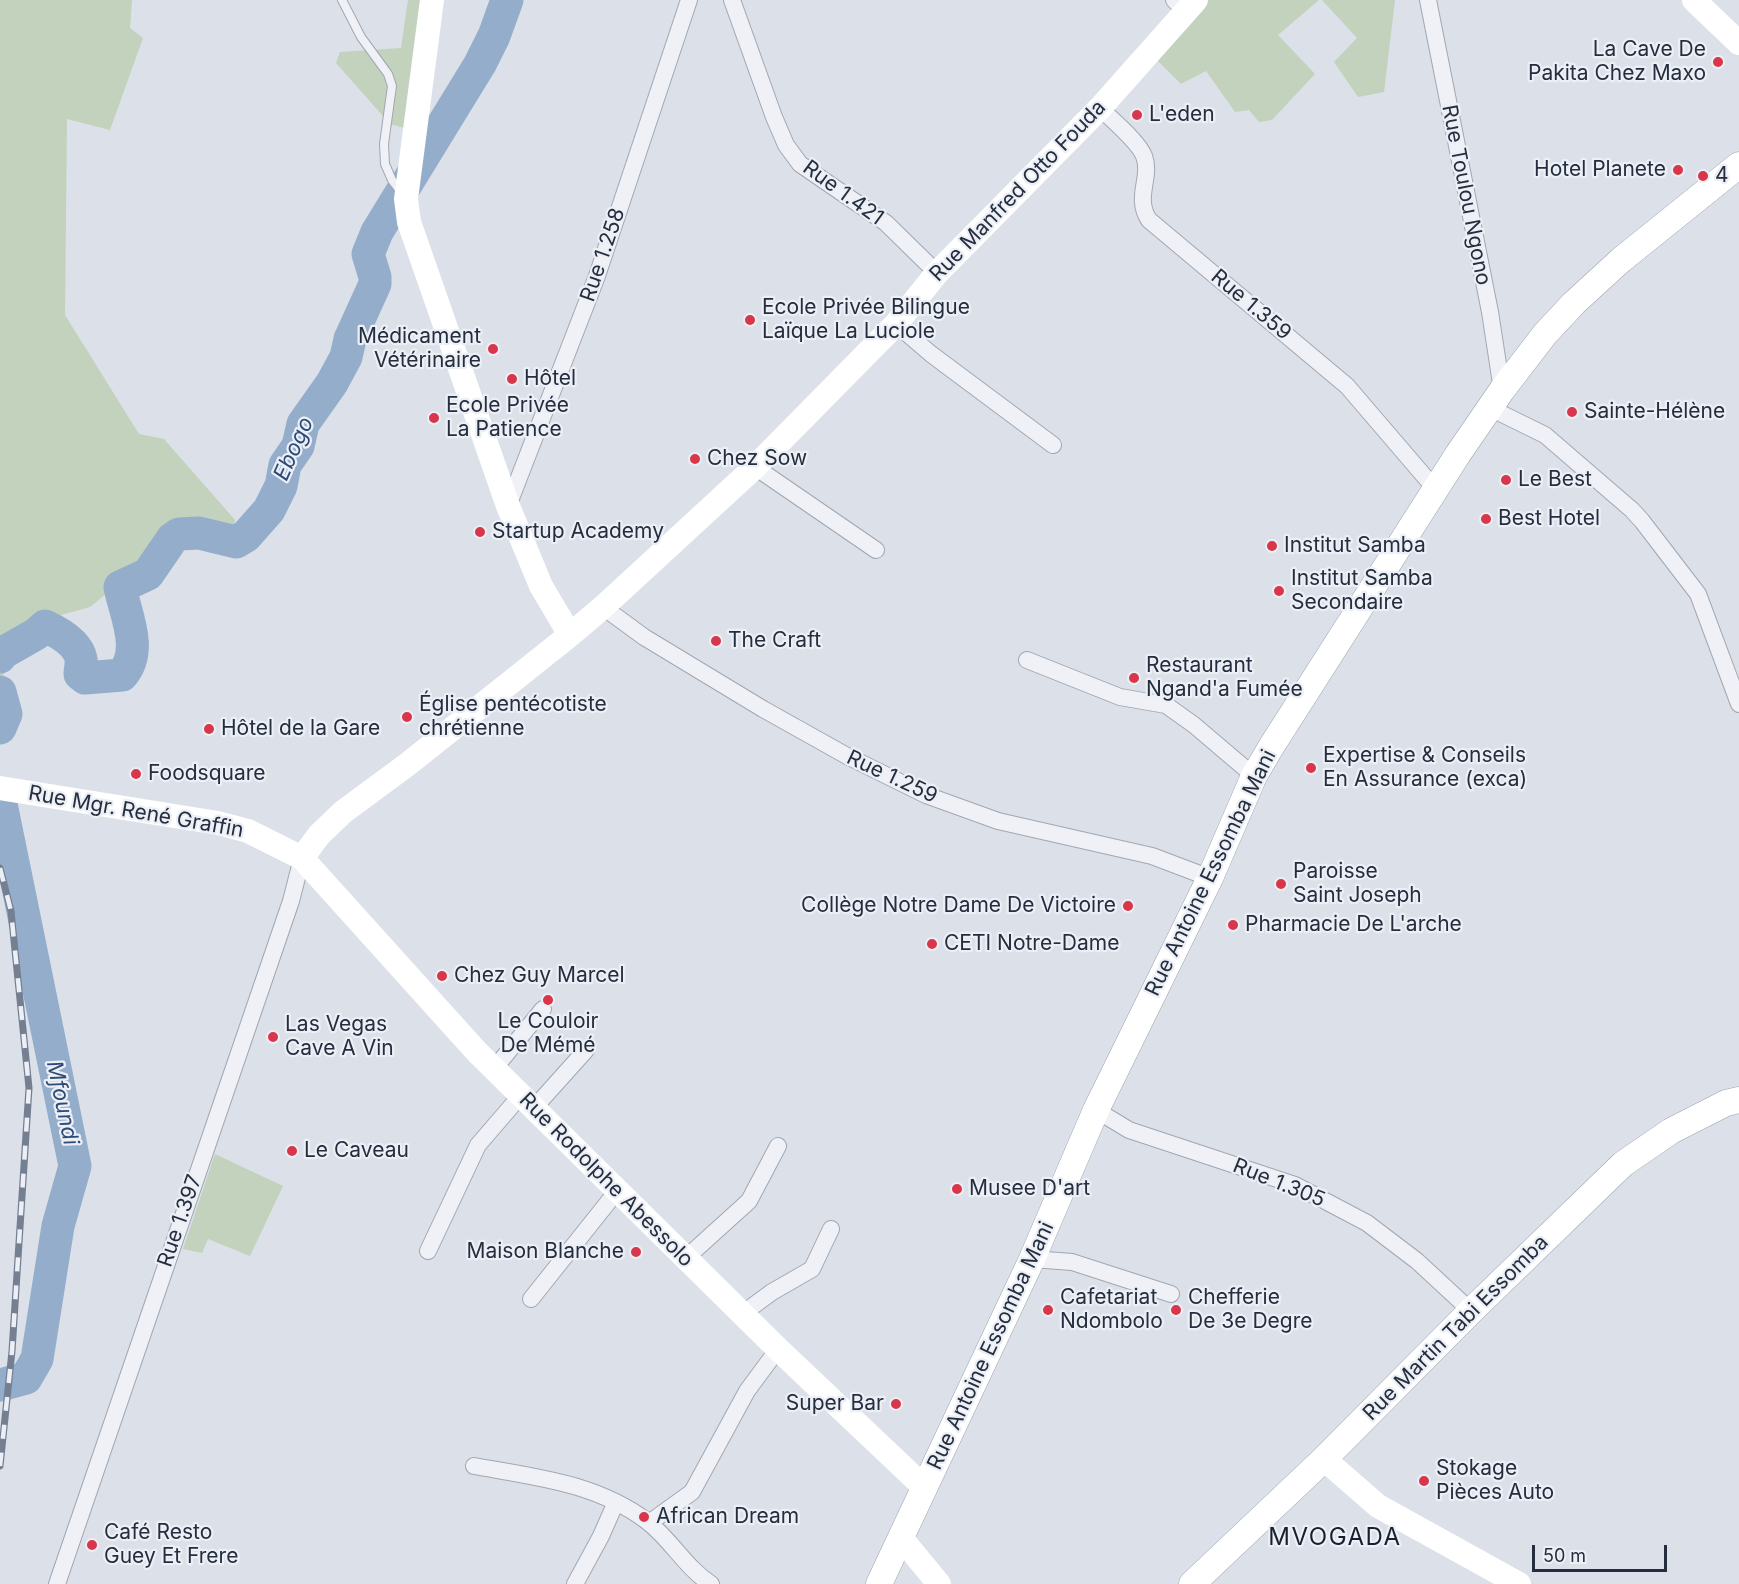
<!DOCTYPE html>
<html>
<head>
<meta charset="utf-8">
<style>
  body { margin:0 }
  #map { position:relative; width:1739px; height:1584px; overflow:hidden; background:#dce0e8; font-family:Inter,sans-serif }
  canvas { display:block }
  .scale { position:absolute; left:1532px; top:1545px; width:135px; height:27px; box-sizing:border-box; border:3px solid #252e3f; border-top:0; padding-left:8px; font-size:18px; line-height:21px; white-space:nowrap; color:#252e3f; -webkit-text-stroke:4px #eceff5; paint-order:stroke }
</style>
</head>
<body>
<div id="map">
<canvas width="1739" height="1584"></canvas>
<div class="scale">50 m</div>
</div>
<script>
const context = document.querySelector('canvas').getContext('2d');
context.lineJoin = 'round';
function fillPath(path, color) {
  context.fillStyle = color;
  context.fill(path, 'evenodd');
}
function stroke(path, color, width, dash) {
  context.strokeStyle = color;
  context.lineWidth = width;
  context.lineCap = dash ? 'butt' : 'round';
  context.setLineDash(dash || []);
  context.stroke(path);
}
function write(font, color, halo, rows, align = 'center') {
  context.font = font + ' Inter,sans-serif';
  context.lineWidth = 4.5;
  context.setLineDash([]);
  context.textBaseline = 'middle';
  context.strokeStyle = halo;
  context.fillStyle = color;
  for (const [text, x, y, turn = 0] of rows) {
    context.save();
    context.translate(x, y);
    context.rotate((+turn || 0) * Math.PI / 180);
    context.textAlign = isNaN(turn) ? turn : align;
    if (halo) context.strokeText(text, 0, 0);
    context.fillText(text, 0, 0);
    context.restore();
  }
}
fillPath(new Path2D(`
  M0,0H132L130,28L143,38L110,130L67,119L65,315L139,434L164,439L235,520L234,535L217,530L183,529L165,538L151,567L141,574L121,582L90,607L54,617L30,631L6,667L0,687Z
  M408,0H439L422,133L390,124L336,63L340,52L401,48Z
  M1208,0H1319L1278,35L1315,74L1272,120L1259,122L1249,110L1235,112L1206,71L1181,84L1156,59Z
  M1322,0H1395L1384,92L1358,97L1334,62L1357,38Z
  M215,1154L283,1186L250,1256L208,1239L202,1253L183,1249Z`), '#c2d2bd');
stroke(new Path2D(`
  M0,657L1,654L36,634L45,626C58,632 78,643 81,659C82,663 80,669 80,674L85,678L122,675C144,650 125,614 120,587L148,574L172,539L179,534L199,533L236,542L246,536L269,510L281,486L285,465L298,446L303,424L332,383L346,357L350,339L375,284V277L368,254L377,232L480,64L494,36L507,0
  M0,692L6,714L0,728
  M0,799L75,1166L58,1226L37,1359L26,1378L0,1385`), '#94adcb', 33);
const lane = new Path2D(`
  M342,0L361,37L388,74L392,86L384,144L385,164L392,180L402,193`);
const street = new Path2D(`
  M732,0L774,117L786,145L800,164L886,223L937,273
  M1174,0L1185,11
  M1428,0L1490,312L1502,390
  M1100,108C1112,120 1138,141 1144,156C1152,178 1134,197 1149,220L1347,386L1437,491
  M896,324L931,354L1053,445
  M1490,408L1545,435L1632,510L1642,521L1698,594L1739,704
  M755,467L876,550
  M508,506L597,276L689,0
  M603,607L644,637L763,709L847,756L926,795L998,821L1152,856L1210,878
  M1027,660L1120,697L1166,705L1194,725L1254,776
  M494,1069L543,1009
  M534,1108L586,1050
  M1096,1110L1129,1130L1295,1185L1367,1223L1417,1261L1471,1311
  M428,1251L478,1145L521,1095
  M686,1258L749,1201L778,1146
  M1032,1259L1072,1262L1171,1294
  M531,1299L617,1191
  M742,1314L772,1292L812,1269L831,1229
  M474,1466C535,1477 597,1483 648,1522C672,1541 686,1568 711,1584
  M649,1523L692,1492L747,1391L778,1349
  M57,1584L291,901L302,858
  M575,1584L601,1536L616,1502`);
const primary = new Path2D(`
  M879,1584L1032,1259L1096,1110L1210,878L1254,776L1271,747L1458,454L1502,390L1545,334L1574,303L1621,260L1739,165
  M1192,1584L1324,1459L1471,1311L1623,1164L1671,1131L1726,1103L1739,1100`);
stroke(lane, '#a1a7b2', 10);
stroke(street, '#a1a7b2', 18);
stroke(primary, '#9ba4b4', 27);
stroke(lane, '#eff1f6', 8);
stroke(street, '#eff1f6', 16);
stroke(new Path2D(`
  M432,0L406,199L409,222L508,506L541,586L570,635
  M1694,0L1739,43
  M0,788L218,823L248,831L302,858L477,1052L778,1349L925,1488
  M302,858L319,835L343,812L408,764L570,635L603,607L755,467L896,324L937,273L1100,108L1196,0
  M1324,1459L1378,1506L1519,1584
  M902,1539L939,1584`), '#fff', 24);
stroke(primary, '#fff', 26);
const rail = new Path2D(`
  M0,868L11,911L29,1088L12,1351L0,1466`);
stroke(rail, '#757f92', 7);
stroke(rail, '#eceff5', 4.5, [14]);
for (const [x, y, r, color] of [
  [1718,62,6,"#d8364a"],
  [1137,115,6,"#d8364a"],
  [1678,170,6,"#d8364a"],
  [1703,176,6,"#d8364a"],
  [750,320,6,"#d8364a"],
  [493,349,6,"#d8364a"],
  [512,379,6,"#d8364a"],
  [1572,412,6,"#d8364a"],
  [434,418,6,"#d8364a"],
  [695,459,6,"#d8364a"],
  [1506,480,6,"#d8364a"],
  [1486,519,6,"#d8364a"],
  [480,532,6,"#d8364a"],
  [1272,546,6,"#d8364a"],
  [1279,591,6,"#d8364a"],
  [716,641,6,"#d8364a"],
  [1134,678,6,"#d8364a"],
  [407,717,6,"#d8364a"],
  [209,729,6,"#d8364a"],
  [1311,768,6,"#d8364a"],
  [136,774,6,"#d8364a"],
  [1281,884,6,"#d8364a"],
  [1128,906,6,"#d8364a"],
  [1233,925,6,"#d8364a"],
  [932,944,6,"#d8364a"],
  [442,976,6,"#d8364a"],
  [548,1000,6,"#d8364a"],
  [273,1037,6,"#d8364a"],
  [292,1151,6,"#d8364a"],
  [957,1189,6,"#d8364a"],
  [636,1252,6,"#d8364a"],
  [1048,1310,6,"#d8364a"],
  [1176,1310,6,"#d8364a"],
  [896,1404,6,"#d8364a"],
  [1424,1481,6,"#d8364a"],
  [644,1517,6,"#d8364a"],
  [92,1545,6,"#d8364a"]
]) {
  const dot = new Path2D();
  dot.arc(x, y, r, 0, 2 * Math.PI);
  context.fillStyle = color;
  context.fill(dot);
  stroke(dot, '#eceff5', 2);
}
write('21px', '#252e3f', '#eceff5', [
  ["La Cave De",1706,50,"right"],
  ["Pakita Chez Maxo",1706,74,"right"],
  ["L'eden",1149,115],
  ["Hotel Planete",1666,170,"right"],
  ["4",1715,176],
  ["Ecole Privée Bilingue",762,308],
  ["Laïque La Luciole",762,332],
  ["Médicament",481,337,"right"],
  ["Vétérinaire",481,361,"right"],
  ["Hôtel",524,379],
  ["Ecole Privée",446,406],
  ["La Patience",446,430],
  ["Sainte-Hélène",1584,412],
  ["Chez Sow",707,459],
  ["Le Best",1518,480],
  ["Best Hotel",1498,519],
  ["Startup Academy",492,532],
  ["Institut Samba",1284,546],
  ["Institut Samba",1291,579],
  ["Secondaire",1291,603],
  ["The Craft",728,641],
  ["Restaurant",1146,666],
  ["Ngand'a Fumée",1146,690],
  ["Église pentécotiste",419,705],
  ["chrétienne",419,729],
  ["Hôtel de la Gare",221,729],
  ["Expertise & Conseils",1323,756],
  ["En Assurance (exca)",1323,780],
  ["Foodsquare",148,774],
  ["Paroisse",1293,872],
  ["Saint Joseph",1293,896],
  ["Collège Notre Dame De Victoire",1116,906,"right"],
  ["Pharmacie De L'arche",1245,925],
  ["CETI Notre-Dame",944,944],
  ["Chez Guy Marcel",454,976],
  ["Le Couloir",548,1022,"center"],
  ["De Mémé",548,1046,"center"],
  ["Las Vegas",285,1025],
  ["Cave A Vin",285,1049],
  ["Le Caveau",304,1151],
  ["Musee D'art",969,1189],
  ["Maison Blanche",624,1252,"right"],
  ["Cafetariat",1060,1298],
  ["Ndombolo",1060,1322],
  ["Chefferie",1188,1298],
  ["De 3e Degre",1188,1322],
  ["Super Bar",884,1404,"right"],
  ["Stokage",1436,1469],
  ["Pièces Auto",1436,1493],
  ["African Dream",656,1517],
  ["Café Resto",104,1533],
  ["Guey Et Frere",104,1557]
], 'left');
write('21px', '#252e3f', '#eceff5', [
  ["Rue Manfred Otto Fouda",1018,191,-46],
  ["Rue 1.421",843,193,36],
  ["Rue Toulou Ngono",1466,195,79],
  ["Rue 1.258",603,255,-71],
  ["Rue 1.359",1251,305,40],
  ["Rue 1.259",892,777,25],
  ["Rue Mgr. René Graffin",136,812,10],
  ["Rue Antoine Essomba Mani",1211,873,-64],
  ["Rue Rodolphe Abessolo",606,1180,45],
  ["Rue 1.305",1279,1183,22],
  ["Rue 1.397",180,1221,-71],
  ["Rue Martin Tabi Essomba",1456,1328,-45],
  ["Rue Antoine Essomba Mani",991,1346,-65]
]);
write('italic 22px', '#2c4b76', '#eceff5', [
  ["Ebogo",294,449,-66],
  ["Mfoundi",62,1103,78]
]);
context.letterSpacing = '1.5px';
write('24px', '#171f30', '#eceff5', [
  ["MVOGADA",1335,1538]
]);
context.letterSpacing = '0px';
</script>
</body>
</html>
